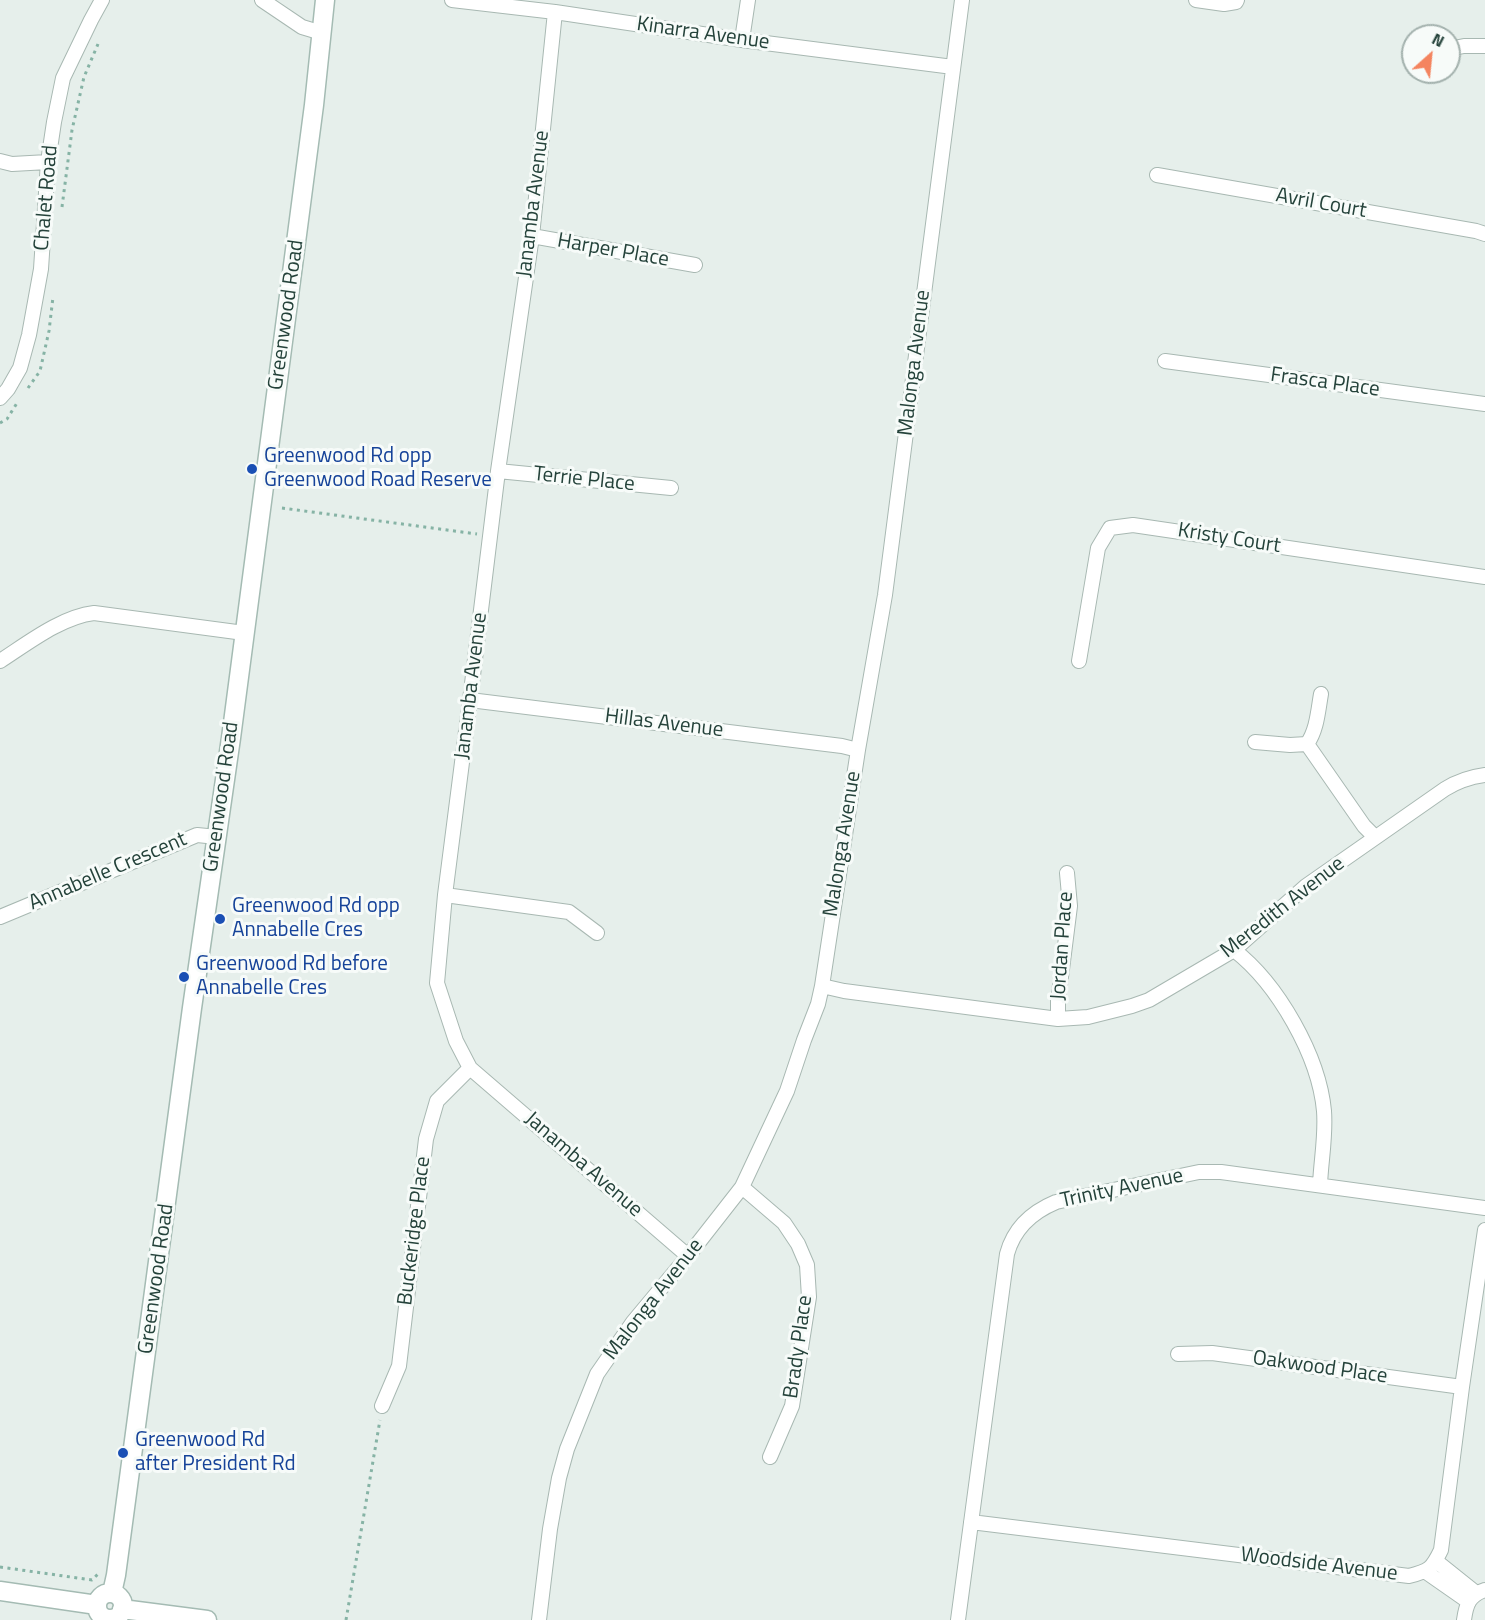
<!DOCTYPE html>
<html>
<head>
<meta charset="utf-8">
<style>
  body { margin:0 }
  #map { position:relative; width:1485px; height:1620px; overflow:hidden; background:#e6efeb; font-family:"Titillium Web",sans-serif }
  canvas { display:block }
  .north { position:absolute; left:1401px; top:24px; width:60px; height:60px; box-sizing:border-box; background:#f7fbf9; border:2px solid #a3b1ad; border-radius:50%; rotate:27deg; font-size:16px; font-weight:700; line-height:24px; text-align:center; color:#24423a }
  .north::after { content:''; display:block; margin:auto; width:21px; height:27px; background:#f4845f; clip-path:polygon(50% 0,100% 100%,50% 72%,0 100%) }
</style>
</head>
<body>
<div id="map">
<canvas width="1485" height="1620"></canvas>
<div class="north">N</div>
</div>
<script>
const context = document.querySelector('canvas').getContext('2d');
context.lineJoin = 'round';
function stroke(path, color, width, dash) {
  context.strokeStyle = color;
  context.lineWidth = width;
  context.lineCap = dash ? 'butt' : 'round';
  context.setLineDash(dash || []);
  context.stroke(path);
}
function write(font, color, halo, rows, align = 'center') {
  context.font = font + ' "Titillium Web",sans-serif';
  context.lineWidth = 6;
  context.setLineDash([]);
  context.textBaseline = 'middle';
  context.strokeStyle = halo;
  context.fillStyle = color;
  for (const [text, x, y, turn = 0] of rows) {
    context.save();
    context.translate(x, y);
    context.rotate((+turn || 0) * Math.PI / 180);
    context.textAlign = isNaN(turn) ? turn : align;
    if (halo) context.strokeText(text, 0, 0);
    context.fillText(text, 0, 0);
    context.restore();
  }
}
const street = new Path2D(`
  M262,0L302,27L322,33
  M452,0L555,12L742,40L953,67
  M1196,0L1224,4L1236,2L1237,0
  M555,12L532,236L498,471L470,700L445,895L437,983L456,1041L470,1068L688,1256
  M742,40L748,0
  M1449,49L1464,46H1485
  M0,161L12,164L48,162
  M1157,175L1476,231L1485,234
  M532,236L695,265
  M1165,361L1485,404
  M0,398L8,389L20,368L29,335L41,269L48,162L54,122L63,78L91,20L102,0
  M498,471L671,488
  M0,661C28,643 61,617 94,613L244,633
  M1079,661L1098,548L1110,528L1133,525L1485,577
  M470,700L842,746L858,750
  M1255,742L1290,745L1307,744L1364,826L1375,837
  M1307,744C1317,730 1318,711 1321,694
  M445,895L569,912L597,933
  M0,917L197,835L217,837
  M1234,950C1278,984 1319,1056 1324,1111C1326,1136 1321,1160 1320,1185
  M822,986L844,991L1058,1019L1088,1017L1132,1006L1149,1000L1234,950L1306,886L1445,789C1458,781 1470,777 1485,775
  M1058,1019V1001L1070,906L1067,873
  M742,1187L784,1223L798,1244L807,1265L809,1297L792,1406L770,1457
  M1178,1354L1212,1353L1462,1387
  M382,1406L399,1366L426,1139L437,1101L470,1068
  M971,1522L1409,1576C1429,1571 1432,1569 1441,1550L1462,1387L1485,1230
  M1436,1561L1476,1593
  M1426,1572L1469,1602
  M539,1620L550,1529L559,1478L567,1449L597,1374L633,1322L688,1256L742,1187L787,1091L804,1040L818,1004L822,986L858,750L885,595L962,0
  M958,1620L1007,1254C1014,1228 1032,1212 1056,1202L1199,1172H1221L1485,1208
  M1464,1620C1466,1605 1469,1595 1485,1590`);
const secondary = new Path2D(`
  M0,1591L97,1605
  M112,1593L116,1575L192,1008L231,738L314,105L325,0
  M97 1606a13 13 0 1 1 26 0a13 13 0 1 1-26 0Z
  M122,1609L207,1620`);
stroke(street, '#a8b8b2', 16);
stroke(secondary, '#a4bbb3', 21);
stroke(new Path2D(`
  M62,207L72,130L84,77L98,44
  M28,388L40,371L49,331L53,297
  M0,423L7,419L17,403
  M282,508L477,534
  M0,1567L92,1580L99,1573
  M346,1620L380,1420`), '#86b3a5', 3, [3, 4.5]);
stroke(street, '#fff', 14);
stroke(secondary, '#fff', 18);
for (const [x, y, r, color] of [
  [252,469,6,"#1a4fb4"],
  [220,919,6,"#1a4fb4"],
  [184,977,6,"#1a4fb4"],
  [123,1453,6,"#1a4fb4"]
]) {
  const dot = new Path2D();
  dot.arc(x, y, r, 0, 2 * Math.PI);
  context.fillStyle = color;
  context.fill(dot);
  stroke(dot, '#f7fbf9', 2);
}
write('21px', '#24423a', '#f7fbf9', [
  ["Kinarra Avenue",703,34,8],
  ["Chalet Road",47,198,-85],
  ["Janamba Avenue",534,204,-83],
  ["Avril Court",1321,204,10],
  ["Harper Place",613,251,10],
  ["Greenwood Road",287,315,-82],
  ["Malonga Avenue",915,363,-83],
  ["Frasca Place",1325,383,8],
  ["Terrie Place",584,480,6],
  ["Kristy Court",1229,539,9],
  ["Janamba Avenue",472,686,-83],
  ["Hillas Avenue",664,724,7],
  ["Greenwood Road",222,797,-82],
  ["Malonga Avenue",843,844,-81],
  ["Annabelle Crescent",108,872,-23],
  ["Meredith Avenue",1283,908,-38],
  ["Jordan Place",1063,946,-86],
  ["Janamba Avenue",583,1165,41],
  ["Trinity Avenue",1122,1189,-12],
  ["Buckeridge Place",415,1231,-83],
  ["Greenwood Road",157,1279,-82],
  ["Malonga Avenue",654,1300,-52],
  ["Brady Place",799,1347,-82],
  ["Oakwood Place",1320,1368,8],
  ["Woodside Avenue",1319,1565,7]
]);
write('21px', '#164399', '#f7fbf9', [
  ["Greenwood Rd opp",264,457],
  ["Greenwood Road Reserve",264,481],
  ["Greenwood Rd opp",232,907],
  ["Annabelle Cres",232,931],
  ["Greenwood Rd before",196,965],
  ["Annabelle Cres",196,989],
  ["Greenwood Rd",135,1441],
  ["after President Rd",135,1465]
], 'left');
</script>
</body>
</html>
